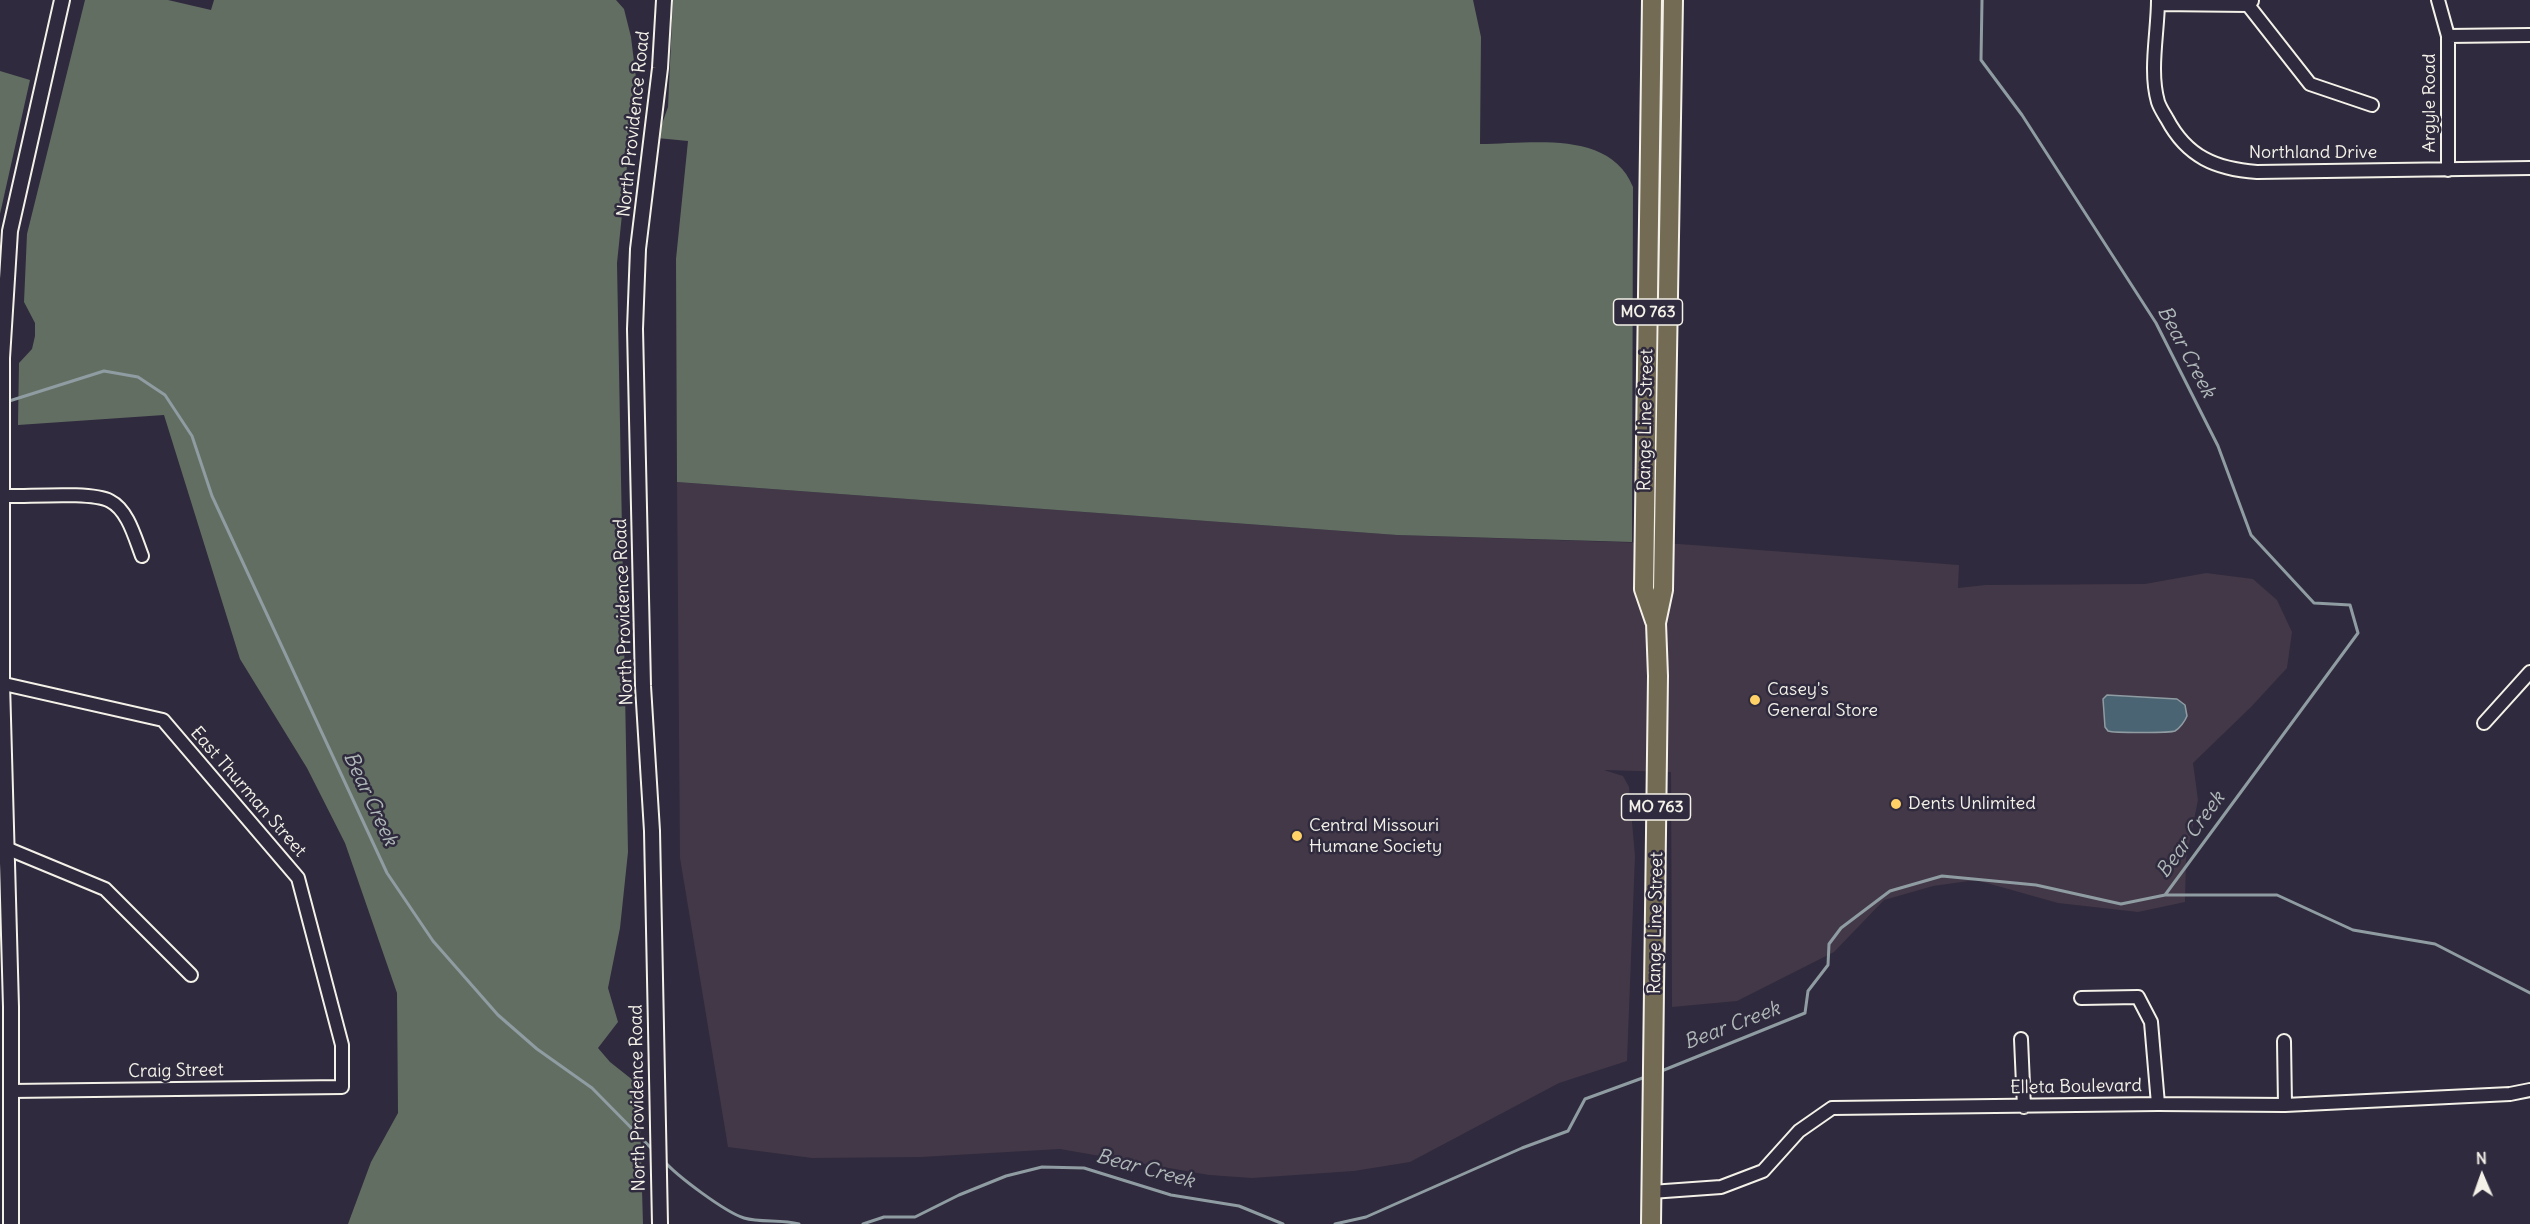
<!DOCTYPE html>
<html>
<head>
<meta charset="utf-8">
<style>
  body { margin:0 }
  #map { position:relative; width:2530px; height:1224px; overflow:hidden; background:#2f2a3d; font-family:Delius,sans-serif }
  canvas { display:block }
  .north { position:absolute; left:2452px; top:1146px; width:60px; height:60px; -webkit-text-stroke:4px #2f2a3d; paint-order:stroke; rotate:358deg; font-size:16px; font-weight:700; line-height:24px; text-align:center; color:#f4f1e8 }
  .north::after { content:''; display:block; margin:auto; width:21px; height:27px; background:#f4f1e8; clip-path:polygon(50% 0,100% 100%,50% 72%,0 100%) }
</style>
</head>
<body>
<div id="map">
<canvas width="2530" height="1224"></canvas>
<div class="north">N</div>
</div>
<script>
const context = document.querySelector('canvas').getContext('2d');
context.lineJoin = 'round';
function fillPath(path, color) {
  context.fillStyle = color;
  context.fill(path, 'evenodd');
}
function stroke(path, color, width, dash) {
  context.strokeStyle = color;
  context.lineWidth = width;
  context.lineCap = dash ? 'butt' : 'round';
  context.setLineDash(dash || []);
  context.stroke(path);
}
function write(font, color, halo, rows, align = 'center') {
  context.font = font + ' Delius,sans-serif';
  context.lineWidth = 5;
  context.setLineDash([]);
  context.textBaseline = 'middle';
  context.strokeStyle = halo;
  context.fillStyle = color;
  for (const [text, x, y, turn = 0] of rows) {
    context.save();
    context.translate(x, y);
    context.rotate((+turn || 0) * Math.PI / 180);
    context.textAlign = isNaN(turn) ? turn : align;
    if (halo) context.strokeText(text, 0, 0);
    context.fillText(text, 0, 0);
    context.restore();
  }
}
fillPath(new Path2D(`
  M677,482L1397,535L1679,544L1959,565L1958,588L1986,585L2145,584L2206,573L2253,579L2277,600L2292,632L2287,668L2251,707L2193,763L2198,800L2186,859L2185,902L2138,912L2058,903L1976,880L1933,886L1884,900L1834,952L1737,1001L1672,1007L1671,772L1604,770L1623,776L1629,787L1635,856L1627,1061L1559,1083L1410,1162L1354,1171L1252,1178L1209,1175L1060,1149L921,1157L812,1158L728,1147L680,858Z`), '#433848');
fillPath(new Path2D(`
  M85,0H168L211,10L214,0H616L624,9L631,37L636,78L617,263L628,852L620,928L608,988L618,1022L598,1048L610,1062L639,1085L643,1224H348L371,1162L398,1113L397,993L345,843L307,768L240,659L164,415L18,425L19,363L32,349L35,336V323L24,302L27,234Z
  M673,0H1473L1481,37L1480,144C1530,144 1610,129 1633,187L1632,542L1397,535L677,482L676,259L688,141L657,138L668,107Z
  M0,71L30,80L0,214Z`), '#626e62');
const water = new Path2D(`
  M2107,695L2177,699L2185,705L2187,716C2185,721 2180,728 2175,731C2171,733 2113,733 2108,731L2105,727L2103,699Z`);
fillPath(water, '#4b6473');
stroke(water, '#8f9ca2', 1.5);
stroke(new Path2D(`
  M6,402L104,371L138,377L165,395L192,436L212,496L387,873L433,941L498,1015L537,1049L592,1088L653,1150
  M2166,895H2277L2353,930L2435,944L2530,993
  M1659,1072L1805,1013L1808,991L1828,965L1829,944L1841,928L1890,891L1942,876L2036,885L2121,904L2165,895L2358,633L2350,605L2314,603L2251,535L2218,446L2156,323L2022,115L1981,60L1982,0
  M664,1161C677,1176 725,1212 744,1218C761,1223 781,1219 799,1224
  M863,1224L884,1217H915L959,1195L1006,1176L1042,1167L1084,1168L1171,1195L1239,1206L1283,1224
  M1335,1224L1366,1217L1522,1148L1568,1131L1585,1099L1648,1076`), '#8f9ca2', 3);
const minor = new Path2D(`
  M2158,0C2158,32 2149,71 2158,102C2160,108 2164,114 2167,119C2187,157 2216,169 2257,172L2530,168
  M2438,0L2448,36V170
  M2158,4L2248,5L2252,1
  M2248,5L2310,84L2372,105
  M2448,36L2530,35
  M3,496C26,497 91,491 110,501C128,510 135,538 142,556
  M0,683L163,720L298,878L342,1045V1087L11,1091
  M2484,723L2530,672
  M0,848H6L105,889L191,975
  M2081,998L2138,997L2151,1022L2158,1104
  M2021,1039L2024,1107
  M2284,1041L2285,1105
  M1651,1192L1721,1187L1763,1171L1799,1131L1832,1108L2158,1104L2285,1105L2510,1094L2530,1090`);
const tertiary = new Path2D(`
  M11,1224V1007L2,683V358L10,231L62,0
  M660,1224L652,831L643,686L635,329L638,249L660,68L664,0`);
const primary = new Path2D(`
  M1652,0L1644,589L1655,621
  M1651,1224L1658,676L1656,623L1663,590L1673,0`);
stroke(minor, '#f4f1e8', 16);
stroke(tertiary, '#f4f1e8', 18);
stroke(primary, '#f4f1e8', 22);
stroke(minor, '#2f2a3d', 12);
stroke(tertiary, '#2f2a3d', 14);
stroke(primary, '#746b55', 18);
for (const [x, y, r, color] of [
  [1755,700,6,"#ffd166"],
  [1896,804,6,"#ffd166"],
  [1297,836,6,"#ffd166"]
]) {
  const dot = new Path2D();
  dot.arc(x, y, r, 0, 2 * Math.PI);
  context.fillStyle = color;
  context.fill(dot);
  stroke(dot, '#2f2a3d', 2);
}
for (const [x, y, w] of [
  [1648,312,69],
  [1656,807,69]
]) {
  const box = new Path2D();
  box.roundRect(x - w / 2, y - 13, w, 26, 4.5);
  context.fillStyle = '#2f2a3d';
  context.fill(box);
  stroke(box, '#f4f1e8', 1.5);
}
write('bold 16px', '#f4f1e8', null, [
  ["MO 763",1648,312],
  ["MO 763",1656,807]
]);
write('18px', '#f4f1e8', '#2f2a3d', [
  ["Argyle Road",2430,103,-90],
  ["North Providence Road",634,124,-84],
  ["Northland Drive",2313,153],
  ["Range Line Street",1646,420,-89],
  ["North Providence Road",624,612,-92],
  ["East Thurman Street",248,792,49],
  ["Range Line Street",1656,923,-89],
  ["Craig Street",176,1071,-1],
  ["Elleta Boulevard",2076,1087,-1],
  ["North Providence Road",638,1098,-91]
]);
write('18px', '#f4f1e8', '#2f2a3d', [
  ["Casey's",1767,690],
  ["General Store",1767,711],
  ["Dents Unlimited",1908,804],
  ["Central Missouri",1309,826],
  ["Humane Society",1309,847]
], 'left');
write('italic 20px', '#b0b9b9', '#2f2a3d', [
  ["Bear Creek",2186,352,62],
  ["Bear Creek",370,799,65],
  ["Bear Creek",2191,835,-54],
  ["Bear Creek",1732,1026,-21],
  ["Bear Creek",1145,1169,15]
]);
</script>
</body>
</html>
